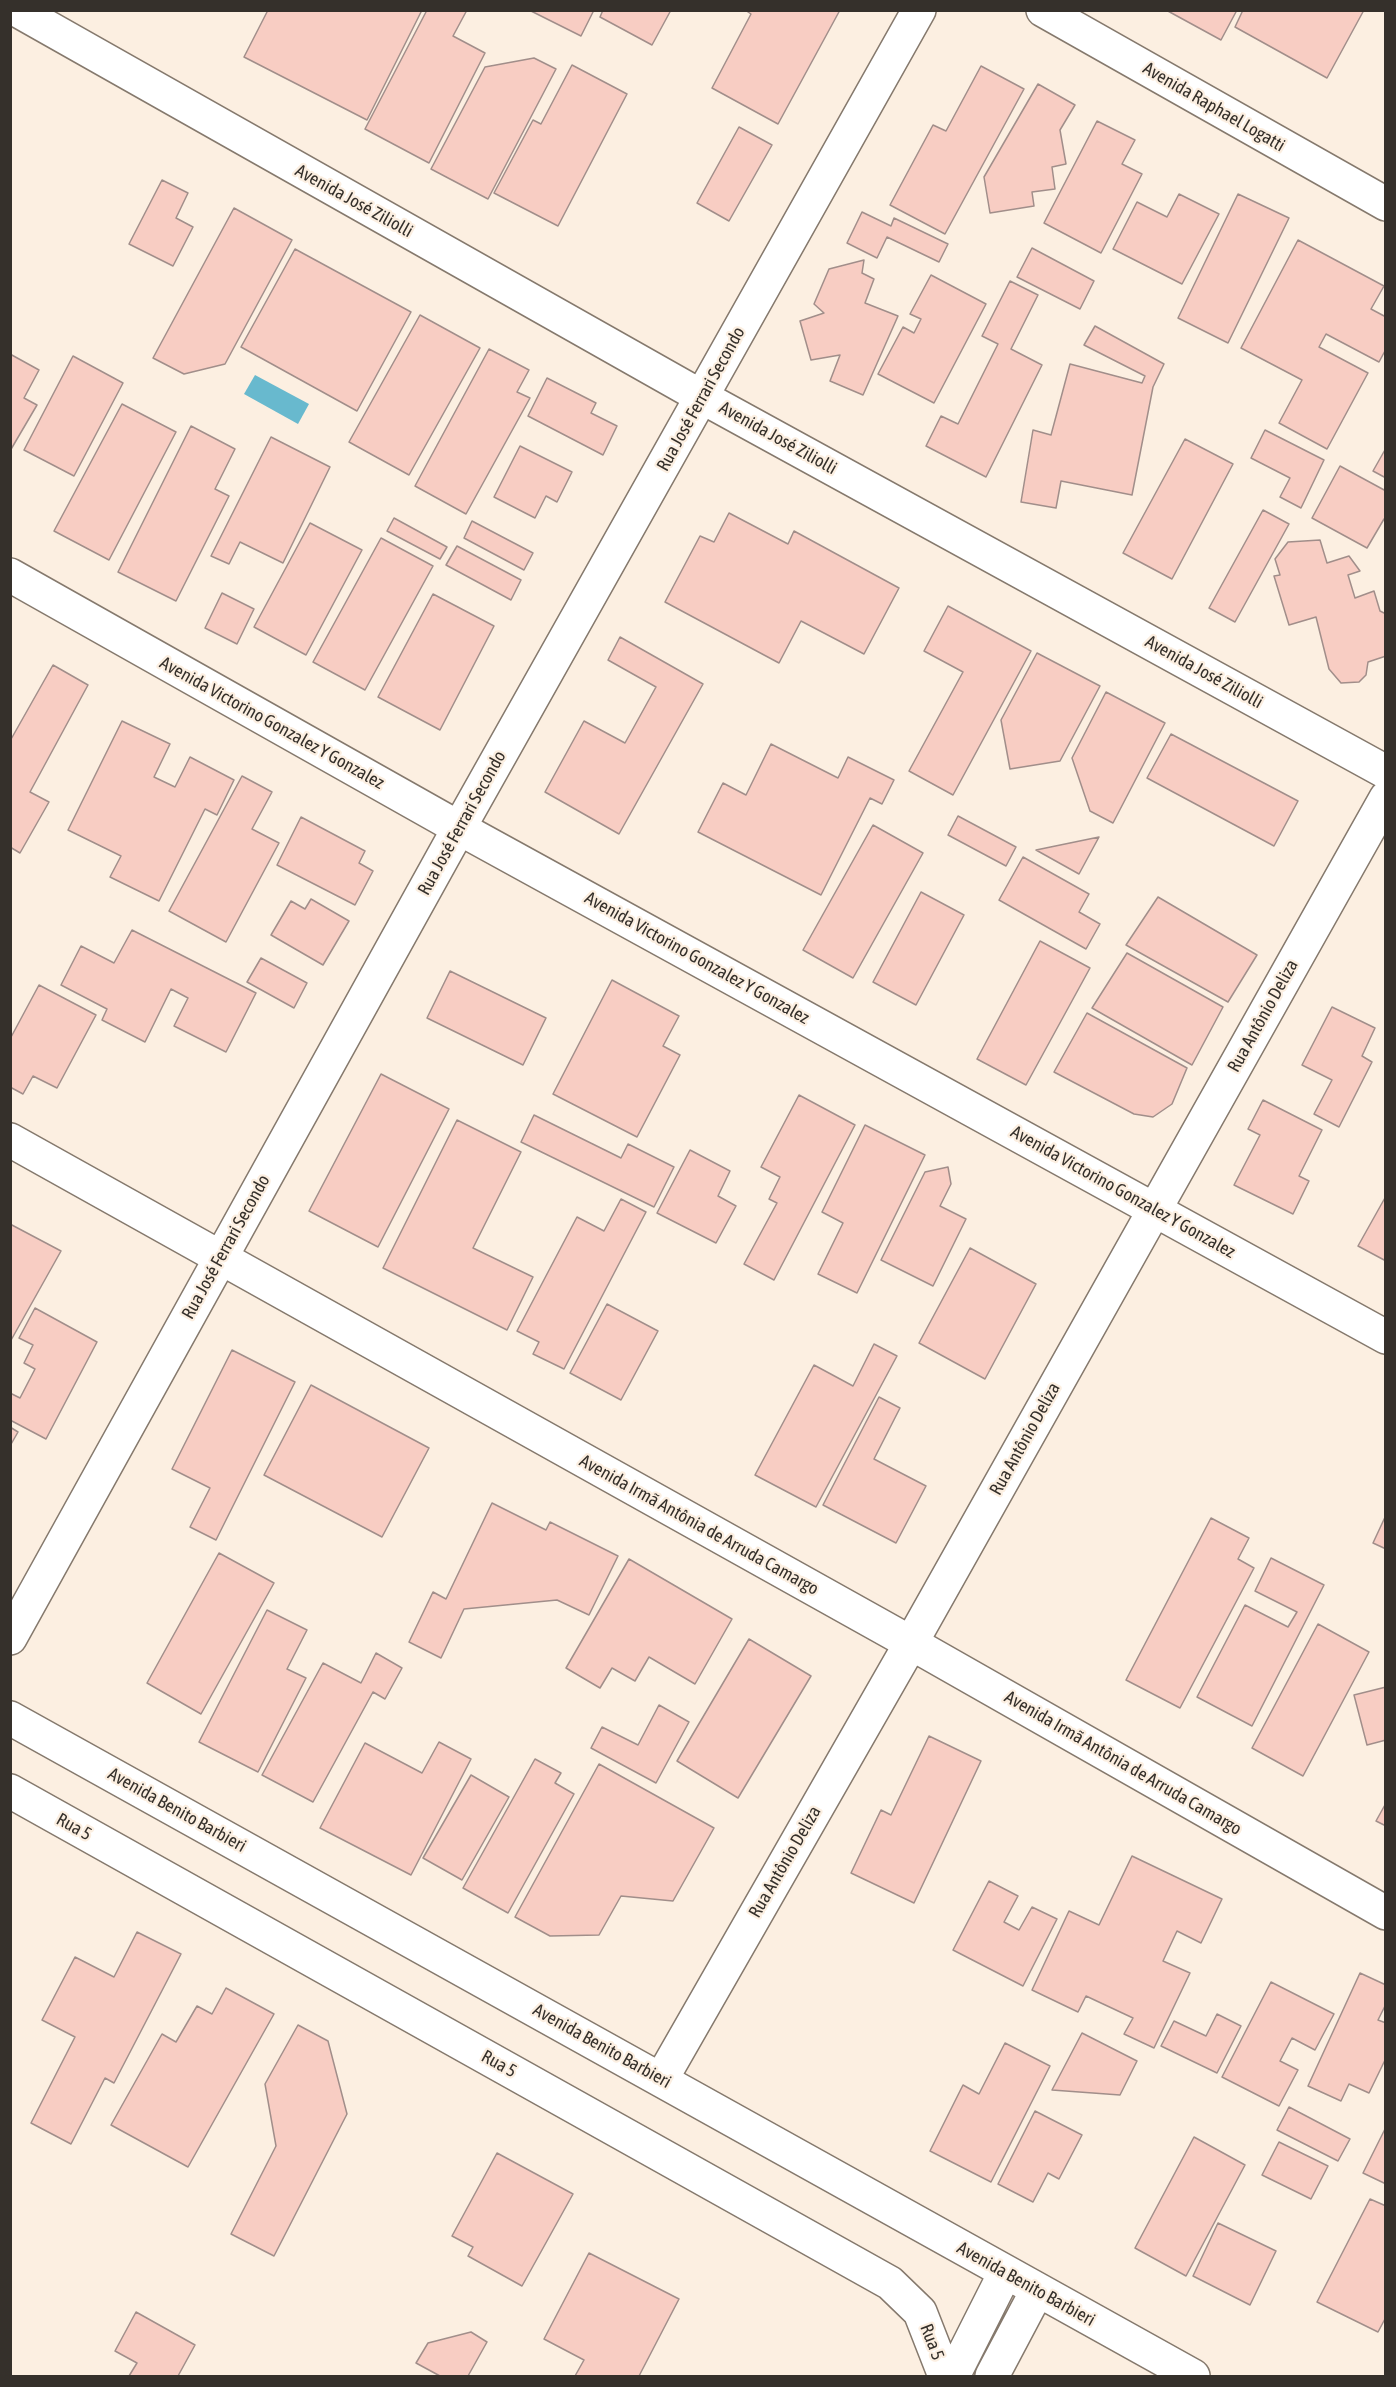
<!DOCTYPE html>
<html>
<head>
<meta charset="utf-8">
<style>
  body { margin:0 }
  #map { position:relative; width:1396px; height:2387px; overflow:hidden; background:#fcefe1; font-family:"Asap Condensed",sans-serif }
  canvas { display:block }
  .frame { position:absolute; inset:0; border:12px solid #35302b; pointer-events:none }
</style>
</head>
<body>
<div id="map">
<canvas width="1396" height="2387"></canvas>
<div class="frame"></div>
</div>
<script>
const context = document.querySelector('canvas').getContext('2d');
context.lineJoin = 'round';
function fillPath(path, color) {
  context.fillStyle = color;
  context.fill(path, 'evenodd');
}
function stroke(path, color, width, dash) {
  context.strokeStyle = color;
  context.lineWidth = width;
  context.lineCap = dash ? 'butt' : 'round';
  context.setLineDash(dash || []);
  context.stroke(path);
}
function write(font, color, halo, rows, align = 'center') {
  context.font = font + ' "Asap Condensed",sans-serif';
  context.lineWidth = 4.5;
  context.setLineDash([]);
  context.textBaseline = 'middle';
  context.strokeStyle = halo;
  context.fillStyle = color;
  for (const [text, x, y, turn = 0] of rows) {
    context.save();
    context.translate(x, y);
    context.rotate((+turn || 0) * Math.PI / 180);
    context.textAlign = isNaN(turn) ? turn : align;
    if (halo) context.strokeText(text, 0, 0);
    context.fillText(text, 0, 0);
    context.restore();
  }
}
fillPath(new Path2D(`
  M255,375L309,404L298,424L244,394Z`), '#68b9ce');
const building = new Path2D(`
  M268,10H422L367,120L244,57Z
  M427,10H467L453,36L485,53L429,163L365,129Z
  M529,10H594L581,36Z
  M603,10H671L652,45L600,17Z
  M745,10H840L778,124L712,88L751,14Z
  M1166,10H1237L1221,40Z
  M1243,10H1364L1327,78L1235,27Z
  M534,58L556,69L488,199L431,169L485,67Z
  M572,65L627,94L558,226L494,193L533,120L541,124Z
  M981,66L1024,89L945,234L890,205L933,125L946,131Z
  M1038,84L1075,105L1060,130L1066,164L1052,167L1055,189L1032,192L1034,206L990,213L984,177Z
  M1097,121L1135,140L1122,164L1142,174L1101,253L1044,223Z
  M739,127L772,145L729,221L697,203Z
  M162,180L188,193L176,218L193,227L173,266L129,244Z
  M1179,194L1219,214L1182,284L1113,249L1137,202L1167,217Z
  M1238,194L1289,218L1228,343L1178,318Z
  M234,208L292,240L225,364L184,374L153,358Z
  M862,212L891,226L894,218L948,244L939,262L887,237L877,258L847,243Z
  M1298,240L1384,286L1371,309L1386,317V349L1379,362L1326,334L1319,347L1368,373L1327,449L1279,423L1302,380L1241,348Z
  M1032,248L1094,281L1080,309L1017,277Z
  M295,249L411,312L357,411L241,347Z
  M864,260L862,273L874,279L865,303L898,316L863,395L830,381L840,355L811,360L800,321L824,313L814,304L829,269Z
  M931,275L986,304L934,403L878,374L903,327L914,333L921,319L910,314Z
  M1010,281L1038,295L1011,349L1042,365L986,477L926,446L941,416L958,424L998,344L982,336Z
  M420,315L480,348L409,475L349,442Z
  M1095,326L1164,364L1153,387L1132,495L1061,481L1056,508L1021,502L1033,430L1051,435L1070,364L1142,383L1145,376L1084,345Z
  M489,349L529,370L517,392L530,398L466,514L415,486Z
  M10,354L39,370L24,398L37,405L10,451Z
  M73,356L123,383L74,476L24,450Z
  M547,378L596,403L591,413L617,426L603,455L528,416Z
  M122,404L176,432L109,560L54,531Z
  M191,426L235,449L215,489L229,496L176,601L118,572Z
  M1265,430L1324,460L1301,508L1280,497L1290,478L1251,458Z
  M271,437L330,467L283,563L240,542L229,564L211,556Z
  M1185,439L1233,464L1172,579L1123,553Z
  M520,446L572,472L557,502L546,496L535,518L494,497Z
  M1386,448V478L1373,471Z
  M1340,466L1386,491V520L1384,519L1367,548L1312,518Z
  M1263,510L1289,524L1235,622L1209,608Z
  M729,513L788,544L794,531L899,588L864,654L801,621L779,663L665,602L700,536L714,542Z
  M394,518L447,547L440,559L387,531Z
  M472,521L533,553L524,570L464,538Z
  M310,523L362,550L306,655L254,627Z
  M381,538L433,566L365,690L313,662Z
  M1320,540L1327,563L1349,556L1360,571L1348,575L1355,598L1374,591L1380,611L1386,614V656L1368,662L1366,675L1359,682L1341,683L1329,669L1316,617L1289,625L1274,576L1280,575L1275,559L1288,542Z
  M457,546L521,580L511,600L446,565Z
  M222,593L254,609L237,644L205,628Z
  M433,594L494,626L440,730L378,697Z
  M948,606L1031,651L953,795L909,771L963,672L924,651Z
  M620,637L703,684L619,834L545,792L584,721L625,743L656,687L608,660Z
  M1037,653L1100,686L1060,761L1010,769L1001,720Z
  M53,665L88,685L30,792L49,802L20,853L10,847V741Z
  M1106,692L1165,723L1113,823L1090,811L1072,758Z
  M122,721L170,744L154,777L175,787L190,757L234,780L217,815L205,809L159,901L110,877L121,856L68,830Z
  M1171,734L1298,801L1274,846L1147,778Z
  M771,744L838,778L848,757L894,780L882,804L870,798L821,895L698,832L723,783L746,795Z
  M242,776L272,792L252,829L279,843L226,942L169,911Z
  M958,816L1016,847L1006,866L948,835Z
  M301,817L365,851L359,863L373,871L355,905L277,865Z
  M873,825L923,853L853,978L803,950Z
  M1099,837L1079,874L1036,850Z
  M1023,857L1089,894L1079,912L1100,924L1086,949L999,900Z
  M921,892L964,915L916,1005L873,982Z
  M1158,897L1257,955L1228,1002L1126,945Z
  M311,899L349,921L323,965L271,935L291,901L305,909Z
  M132,930L256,993L226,1052L174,1026L188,998L171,989L145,1042L102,1020L107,1009L61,985L81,946L114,963Z
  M1040,941L1090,968L1026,1085L977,1059Z
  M1127,953L1223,1007L1192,1065L1092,1008Z
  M261,958L307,983L294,1008L247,982Z
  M450,971L546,1018L523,1065L427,1018Z
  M612,980L679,1016L663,1046L680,1055L637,1137L553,1094Z
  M39,985L96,1015L57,1088L33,1076L23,1094L10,1087V1039Z
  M1332,1007L1375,1028L1362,1056L1372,1062L1339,1127L1314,1114L1332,1080L1302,1065Z
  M1087,1013L1187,1068L1172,1104L1153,1117L1134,1114L1054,1072Z
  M381,1074L449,1109L378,1247L309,1211Z
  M799,1095L855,1125L774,1280L744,1264L777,1203L769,1199L780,1177L761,1167Z
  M1263,1100L1322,1130L1299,1176L1309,1181L1293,1214L1234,1185L1260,1135L1248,1129Z
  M534,1115L621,1158L628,1144L674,1167L654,1207L521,1142Z
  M457,1120L521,1152L473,1248L533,1277L507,1330L383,1268Z
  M865,1125L925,1155L857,1293L818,1274L843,1223L822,1212Z
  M690,1150L730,1171L718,1196L736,1206L716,1243L657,1213Z
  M948,1167L951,1184L940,1206L966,1219L933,1286L881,1260L925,1172Z
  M1386,1196V1261L1358,1246Z
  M621,1199L646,1212L564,1369L533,1354L539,1342L517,1331L577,1217L604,1231Z
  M10,1224L61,1251L10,1342Z
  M970,1248L1036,1284L985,1379L919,1343Z
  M607,1304L658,1331L621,1400L570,1373Z
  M35,1308L97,1342L46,1439L10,1420V1393L20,1398L35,1369L24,1363L33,1345L19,1338Z
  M874,1344L897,1356L816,1507L755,1475L814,1365L853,1386Z
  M232,1350L295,1382L216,1540L190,1527L210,1488L172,1469Z
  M311,1385L429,1448L382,1537L264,1475Z
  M879,1397L900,1408L874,1459L926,1486L896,1543L823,1505Z
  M10,1427L18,1432L10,1446Z
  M492,1503L546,1530L550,1522L618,1556L589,1615L557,1600L464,1609L441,1658L409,1642L433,1592L446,1599Z
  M1386,1515V1549L1373,1543Z
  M1211,1518L1249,1538L1238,1559L1254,1568L1180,1708L1126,1680Z
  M219,1553L274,1583L201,1714L147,1683Z
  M1271,1558L1324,1585L1252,1726L1197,1697L1245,1605L1288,1627L1297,1612L1255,1591Z
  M629,1559L732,1619L695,1684L649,1657L635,1681L612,1668L600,1688L566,1668Z
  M267,1610L307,1630L287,1669L306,1678L258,1772L199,1742Z
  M1318,1624L1369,1652L1303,1776L1252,1748Z
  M749,1639L811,1676L738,1798L677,1761Z
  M376,1653L402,1668L385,1699L373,1692L313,1802L262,1775L323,1663L361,1683Z
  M1386,1687V1740L1367,1745L1354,1695Z
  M659,1705L689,1722L656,1783L591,1748L602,1727L638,1745Z
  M929,1736L981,1761L914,1903L851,1873L881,1810L891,1815Z
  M439,1742L471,1759L411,1875L320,1828L365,1743L422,1773Z
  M535,1759L561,1773L555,1783L574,1794L508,1913L463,1888Z
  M599,1764L714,1828L673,1901L621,1896L599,1935L550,1936L515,1917Z
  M471,1775L509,1797L462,1880L423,1858Z
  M1386,1803V1826L1376,1821Z
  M1132,1856L1222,1899L1201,1943L1177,1931L1163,1961L1190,1973L1154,2048L1124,2034L1133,2018L1086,1996L1078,2012L1032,1990L1069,1911L1099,1925Z
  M989,1881L1018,1896L1004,1922L1019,1930L1032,1907L1057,1919L1023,1986L953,1950Z
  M137,1932L181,1954L114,2083L105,2078L71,2144L31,2123L75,2037L42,2020L75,1957L114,1977Z
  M1360,1973L1386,1985V2004L1378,2020L1386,2023V2058L1369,2093L1349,2084L1341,2101L1308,2086Z
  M1271,1982L1334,2014L1315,2050L1292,2038L1280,2061L1298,2070L1279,2106L1222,2077Z
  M226,1988L274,2014L188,2167L111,2125L162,2034L176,2042L197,2006L212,2014Z
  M1217,2014L1241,2026L1217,2073L1161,2046L1174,2021L1206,2036Z
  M298,2025L328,2041L347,2114L274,2256L231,2234L276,2146L265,2084Z
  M1082,2033L1137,2061L1120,2095L1052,2090Z
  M1005,2043L1050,2066L991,2182L930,2151L963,2085L979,2094Z
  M1289,2107L1350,2139L1338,2161L1277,2130Z
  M1035,2111L1082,2135L1059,2179L1048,2173L1033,2202L998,2184Z
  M1386,2127V2184L1363,2173Z
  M1194,2137L1245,2165L1186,2276L1135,2248Z
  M1279,2142L1328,2166L1311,2199L1262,2175Z
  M497,2153L573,2194L522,2286L468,2256L473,2247L452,2236Z
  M1370,2199L1386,2206V2317L1378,2332L1317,2302Z
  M1218,2223L1276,2251L1250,2305L1193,2276Z
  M589,2253L679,2299L639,2376H575L584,2360L544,2339Z
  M136,2312L195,2345L178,2376H129L137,2363L115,2351Z
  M471,2332L487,2342L468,2376H440L416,2363L428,2343Z`);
fillPath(building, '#f8cdc3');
stroke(building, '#a18e8a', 1.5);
const minor = new Path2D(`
  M17,10L702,397L1386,772
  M1043,10L1386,204
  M10,575L459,828L1386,1337
  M10,1140L911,1643L1386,1913
  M10,1638L459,828L919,10
  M10,1718L1193,2376
  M10,1791L890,2283L920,2312L945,2376
  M662,2078L911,1643L1386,798
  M953,2376L1005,2273
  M992,2376L1037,2291`);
stroke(minor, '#85796d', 36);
stroke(minor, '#fff', 33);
write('18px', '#35302b', '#fcefe1', [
  ["Avenida Raphael Logatti",1214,107,30],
  ["Avenida José Ziliolli",354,201,29],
  ["Rua José Ferrari Secondo",701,399,-61],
  ["Avenida José Ziliolli",778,438,29],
  ["Avenida José Ziliolli",1204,672,29],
  ["Avenida Victorino Gonzalez Y Gonzalez",272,723,29],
  ["Rua José Ferrari Secondo",462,823,-61],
  ["Avenida Victorino Gonzalez Y Gonzalez",697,958,29],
  ["Rua Antônio Deliza",1263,1016,-61],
  ["Avenida Victorino Gonzalez Y Gonzalez",1123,1192,29],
  ["Rua José Ferrari Secondo",226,1247,-61],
  ["Rua Antônio Deliza",1025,1439,-61],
  ["Avenida Irmã Antônia de Arruda Camargo",699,1525,29],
  ["Avenida Irmã Antônia de Arruda Camargo",1123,1763,30],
  ["Avenida Benito Barbieri",177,1810,29],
  ["Rua 5",74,1827,29],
  ["Rua Antônio Deliza",785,1862,-60],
  ["Avenida Benito Barbieri",602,2046,29],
  ["Rua 5",499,2064,29],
  ["Avenida Benito Barbieri",1026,2284,29],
  ["Rua 5",932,2342,69]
]);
</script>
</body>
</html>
